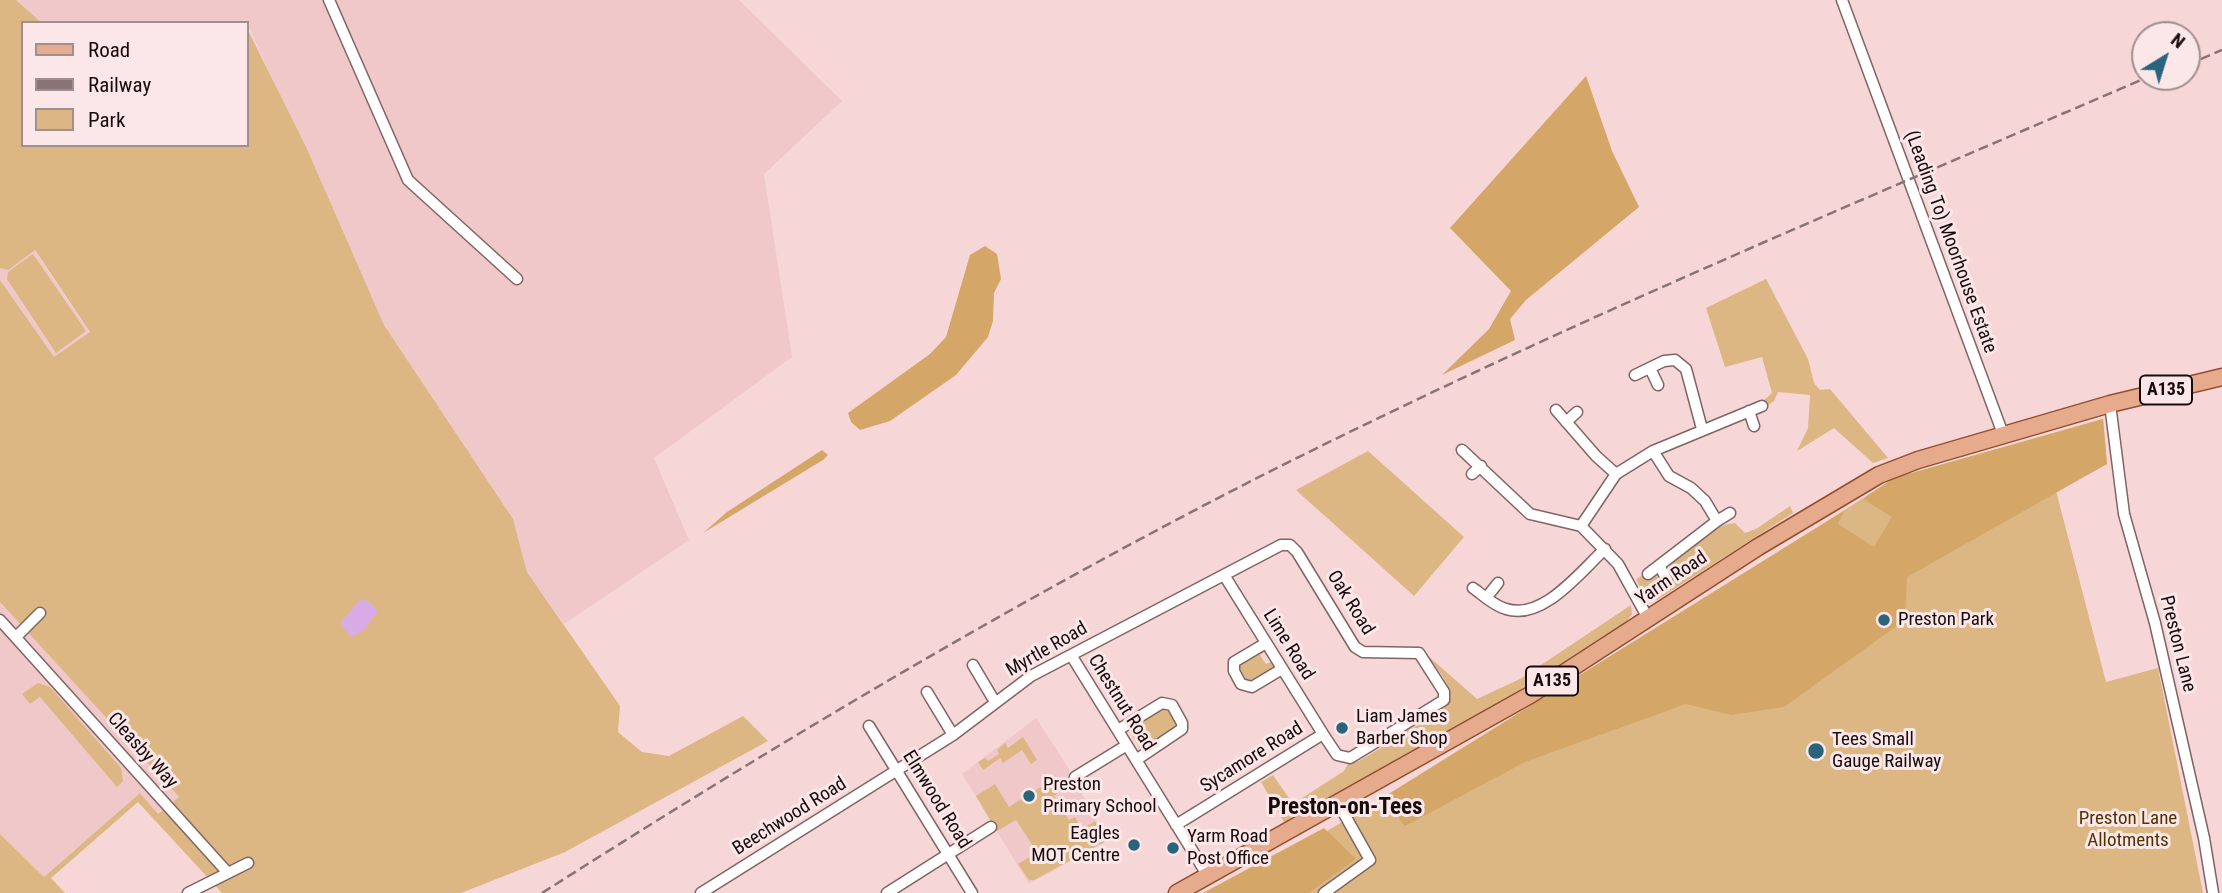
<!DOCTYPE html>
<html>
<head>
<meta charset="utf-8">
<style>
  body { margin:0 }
  #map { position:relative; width:2222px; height:893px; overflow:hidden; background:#f7d6d7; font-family:"Roboto Condensed",sans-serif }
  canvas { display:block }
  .legend { position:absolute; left:21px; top:21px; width:228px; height:126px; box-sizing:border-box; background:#fbe7e7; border:2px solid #a08f90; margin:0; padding:9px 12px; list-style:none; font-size:21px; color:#170c0d }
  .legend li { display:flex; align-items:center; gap:14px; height:35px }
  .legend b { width:35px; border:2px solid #a08f90 }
  .north { position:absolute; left:2131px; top:21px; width:70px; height:70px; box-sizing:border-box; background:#fbe7e7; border:2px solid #a08f90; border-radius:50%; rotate:38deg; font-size:19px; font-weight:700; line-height:28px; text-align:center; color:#170c0d }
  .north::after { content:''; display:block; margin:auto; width:24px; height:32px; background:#2a637d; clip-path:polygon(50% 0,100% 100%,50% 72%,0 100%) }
</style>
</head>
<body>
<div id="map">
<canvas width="2222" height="893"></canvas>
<ul class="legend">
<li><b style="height:9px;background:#e6aa8c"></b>Road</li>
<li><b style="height:9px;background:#897374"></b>Railway</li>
<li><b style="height:19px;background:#dcb783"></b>Park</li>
</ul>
<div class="north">N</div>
</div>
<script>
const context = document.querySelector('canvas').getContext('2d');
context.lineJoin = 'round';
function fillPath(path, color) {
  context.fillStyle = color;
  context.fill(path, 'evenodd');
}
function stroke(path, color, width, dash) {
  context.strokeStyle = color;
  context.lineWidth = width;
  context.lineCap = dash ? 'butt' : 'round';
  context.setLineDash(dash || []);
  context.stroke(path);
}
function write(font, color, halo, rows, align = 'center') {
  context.font = font + ' "Roboto Condensed",sans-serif';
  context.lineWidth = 6;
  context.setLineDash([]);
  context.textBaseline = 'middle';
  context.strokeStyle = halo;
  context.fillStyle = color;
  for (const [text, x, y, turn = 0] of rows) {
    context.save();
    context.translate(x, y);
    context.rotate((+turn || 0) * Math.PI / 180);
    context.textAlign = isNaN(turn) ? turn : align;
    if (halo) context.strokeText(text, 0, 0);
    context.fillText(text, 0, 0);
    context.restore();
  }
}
fillPath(new Path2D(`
  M16,0H739L842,101L764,174L792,357L654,458L689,540L564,624L527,572L513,519L384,325L247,23H42Z
  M0,220L34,250L90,333L54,358L0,280Z
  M0,602L179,797L157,814L140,793L44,877L0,834Z
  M1036,718L1072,774L1107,841L1029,884L962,774Z`), '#f1c8c9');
fillPath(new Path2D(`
  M0,0H16L42,23H23V145H247V28L306,147L384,325L513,519L527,572L620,706L618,732L642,752L669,756L743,716L768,741L565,852L461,893H222L138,802L51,878L65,893H0V834L44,877L140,793L158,814L179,797L0,602V280L54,357L90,332L35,250L8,270L0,268Z
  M33,254L86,331L56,353L7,279L8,272Z
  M1766,279L1808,359L1814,383L1820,390L1830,389L1888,458L1873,463L1834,428L1797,451L1808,428L1810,395L1778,392L1774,401L1763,409L1761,403L1772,393L1762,357L1725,367L1706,308Z
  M2103,419L2107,464L2056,491L2106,682L2158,668L2203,893H1221L1559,695L1894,478Z
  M1368,451L1464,537L1414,596L1296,490Z
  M1790,506L1793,513L1657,600C1645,599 1641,590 1636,579L1645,574L1648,579L1655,575L1667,584L1672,581L1668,567C1688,547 1706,526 1735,523L1745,533L1756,529Z
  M1631,605L1632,614L1627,621L1474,719L1285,824L1261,782L1273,775L1293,804L1344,771L1349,762L1359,761L1384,746L1385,741C1401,732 1452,715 1450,694C1449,681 1434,666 1427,655L1477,699L1520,679Z
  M1264,649L1266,651L1260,655L1266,664L1273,661L1275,670L1248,683L1239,666Z
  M38,683L50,687L121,768L123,781L117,787L40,697L30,704L22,694Z
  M1165,706L1180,725L1141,751L1128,728L1135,727Z
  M1023,737L1037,760L1031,764L1022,750L1003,763L1000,758L983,770L978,762L985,758L988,761L999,754L997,750L1005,743L1008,748Z
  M1071,776L1073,779L1055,790L1057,794L1054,796L1069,820L1075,817L1080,827L1084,828L1095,821L1106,841L1034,880H1029L1018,864L1036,853L1039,855L1016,820L997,831L976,796L995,784L1009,807L1050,781L1052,784Z`), '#dcb783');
fillPath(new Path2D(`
  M1586,76L1612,151L1639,207L1526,300L1510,319L1515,340L1442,375L1489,329L1511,291L1450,228Z
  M985,246L997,254L1001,279L994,293L993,321L988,337L956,375L890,421L860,430L851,422L848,413L930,354L946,337L970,255Z
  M2103,419L2107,464L1907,577L1905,620L1784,707L1731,715L1686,704L1525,762L1405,826L1382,798L1845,510L1838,524L1874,547L1892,517L1863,499L1894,478Z
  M822,450L828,455L823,460L703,533L727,512Z
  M1324,828L1356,859L1309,893H1203Z`), '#d4a768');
fillPath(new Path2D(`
  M360,600L368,601L378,611L364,630L351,637L340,623Z`), '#d8abe7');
const street = new Path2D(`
  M329,0L408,180L517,279
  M1842,0L2003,434
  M1650,368L1658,385
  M1635,375L1664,361L1675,360L1686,369L1702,429
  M2110,404L2124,514L2155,623L2204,838L2213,893
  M1556,410L1596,456L1616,474
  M1749,411L1754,426
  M1566,422L1577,412
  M1462,450L1530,514L1581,526
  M1472,474L1481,466
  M1717,521L1730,513
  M1660,567L1667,580
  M1648,574L1717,521L1705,501L1691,488L1669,476L1653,451
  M1224,575L1323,734
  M1473,588C1483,595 1494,606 1506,609C1543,621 1581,571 1605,549
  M1486,598L1498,583
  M0,620L228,873L188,893
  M1649,620L1618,564L1581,526L1616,474L1653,451L1762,406
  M16,637L40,613
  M1266,643L1234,662V671L1241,684L1252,687L1282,669
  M1071,655L1208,876
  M973,665L995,702
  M927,692L953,735
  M869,726L972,893
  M1118,730L1162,703L1172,705L1182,723V729L1136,760
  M1075,777L1127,745
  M228,873L248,863
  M701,893L953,735L1031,676L1281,545H1290L1297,552L1355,647L1363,652L1419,653L1444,692V700L1350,758L1337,755L1323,734L1176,825
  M887,893L991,827
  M1324,893L1370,860L1338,803`);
const primary = new Path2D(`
  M1177,893L1530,695L1758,547L1879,475L1918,460L2110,404L2222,377`);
stroke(street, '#806464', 13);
stroke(primary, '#924e2e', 19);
stroke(street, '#fff', 10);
stroke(primary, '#e6aa8c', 16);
stroke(new Path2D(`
  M2187,65L2222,50
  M542,893C776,744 1015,601 1263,475C1552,329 1851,205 2148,77`), '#897374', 2.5, [10, 5]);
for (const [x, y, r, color] of [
  [1884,620,7,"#2a637d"],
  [1342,728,7,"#2a637d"],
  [1816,751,9,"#2a637d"],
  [1029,796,7,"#2a637d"],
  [1134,845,7,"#2a637d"],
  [1173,848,7,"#2a637d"]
]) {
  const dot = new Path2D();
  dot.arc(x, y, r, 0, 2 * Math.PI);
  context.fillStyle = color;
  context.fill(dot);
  stroke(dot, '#fbe7e7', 2.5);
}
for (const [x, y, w] of [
  [2166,390,52],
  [1552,681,52]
]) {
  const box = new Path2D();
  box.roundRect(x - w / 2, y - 14.5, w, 29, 5);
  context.fillStyle = '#fbe7e7';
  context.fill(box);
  stroke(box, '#170c0d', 2);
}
write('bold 18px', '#170c0d', null, [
  ["A135",2166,390],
  ["A135",1552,681]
]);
write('19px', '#170c0d', '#fbe7e7', [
  ["(Leading To) Moorhouse Estate",1950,242,70],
  ["Yarm Road",1672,579,-34],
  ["Oak Road",1350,603,58],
  ["Preston Lane",2177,644,76],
  ["Lime Road",1288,645,58],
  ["Myrtle Road",1047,650,-30],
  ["Chestnut Road",1121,703,58],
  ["Cleasby Way",142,751,48],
  ["Sycamore Road",1252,758,-32],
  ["Elmwood Road",936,800,58],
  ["Beechwood Road",790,817,-32]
]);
write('19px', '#170c0d', '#fbe7e7', [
  ["Preston Park",1898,620],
  ["Liam James",1356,717],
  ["Barber Shop",1356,739],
  ["Tees Small",1832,740],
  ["Gauge Railway",1832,762],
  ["Preston",1043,785],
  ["Primary School",1043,807],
  ["Eagles",1120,834,"right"],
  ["MOT Centre",1120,856,"right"],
  ["Yarm Road",1187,837],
  ["Post Office",1187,859]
], 'left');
write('19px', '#513300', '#fbe7e7', [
  ["Preston Lane",2128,819],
  ["Allotments",2128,841]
]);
write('bold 23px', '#170c0d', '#fbe7e7', [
  ["Preston-on-Tees",1345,808]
]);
</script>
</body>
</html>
